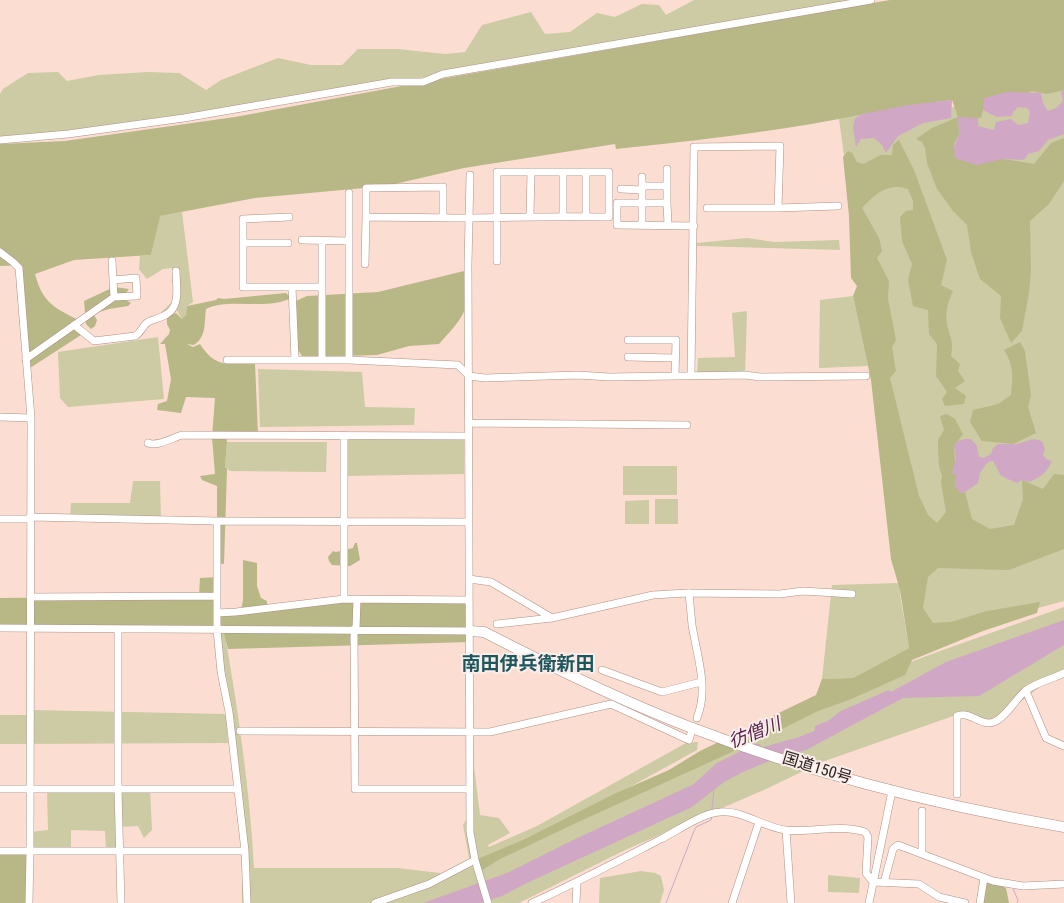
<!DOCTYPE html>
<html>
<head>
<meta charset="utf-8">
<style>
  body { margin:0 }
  canvas { display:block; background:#fbddd1 }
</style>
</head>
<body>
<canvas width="1064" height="903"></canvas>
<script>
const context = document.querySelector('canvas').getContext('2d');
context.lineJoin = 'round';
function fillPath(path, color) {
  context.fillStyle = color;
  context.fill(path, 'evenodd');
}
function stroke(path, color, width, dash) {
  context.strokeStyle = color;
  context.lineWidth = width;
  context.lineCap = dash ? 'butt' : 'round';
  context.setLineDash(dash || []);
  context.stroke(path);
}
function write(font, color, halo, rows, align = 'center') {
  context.font = font + ' "Roboto Condensed","Noto Sans JP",sans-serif';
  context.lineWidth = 4;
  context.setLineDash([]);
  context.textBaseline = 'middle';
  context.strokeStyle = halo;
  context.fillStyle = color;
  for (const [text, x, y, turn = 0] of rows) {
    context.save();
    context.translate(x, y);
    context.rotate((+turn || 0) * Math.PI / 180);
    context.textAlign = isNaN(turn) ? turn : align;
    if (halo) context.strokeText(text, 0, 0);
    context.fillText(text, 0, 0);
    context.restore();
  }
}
fillPath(new Path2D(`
  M694,0H876L184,118L0,140V94L3,89L28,73L58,72L67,81L99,75L148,72L179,73L206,90L221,80L278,58L311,65H342L358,49H397L445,54L465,52L482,25L531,12L545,34L570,32L597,13L615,17L642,4L659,5L666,15Z
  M1064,82V601L915,641L899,589L909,648L853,678L822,679L832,585L898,583L894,518L839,119L862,114L855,118V123L978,103Z
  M182,212L193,302L187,306L186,316L182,319L176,309L154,319L170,304L175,298L172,268L163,269L147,279L139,269L140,256L151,255L159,216Z
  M747,238L774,242L839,240L840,250L697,246V243Z
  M853,296L868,366L819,368L820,300Z
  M747,311L745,375L697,376L698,358L735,357L732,313Z
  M158,337L164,399L68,407L60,398L58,352Z
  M258,369L362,372L365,407L415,408L414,425L260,427Z
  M464,436V474L344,476V440Z
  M227,442H327L326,472L230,471L225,467Z
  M623,466H677V495H623Z
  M133,481H160L161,520L70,518L71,503H130Z
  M655,499H678V524H655Z
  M649,500V524H625V501Z
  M1064,607V674L1050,679L994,722L956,715L822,762L766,789L625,850L519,903H242V824L217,630H223L226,641C239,717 250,792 254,868H397L440,873L441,878L470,863L463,825L466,820L467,736H473L474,767L480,815L499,818L510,833L488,845L489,847L537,826L686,743L698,742L697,750L626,789L659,775L791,708L929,655Z
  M30,710L224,714L226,717L228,743L0,744V715H28Z
  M150,789L152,830L144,838L138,826L118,827L115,832L119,851L106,848L105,831L71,830V851L35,849L30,832L48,830L47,791Z
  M641,871L655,873L661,876L664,890L660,903H599L600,878Z
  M828,875L860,878L859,893L828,892Z`), '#cccba4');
fillPath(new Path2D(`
  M890,0H1064V90L1047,94L1032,91L983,110L981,118H958L959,135L954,144L956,158H998L1034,164L1051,143L1064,138V181L1049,204L1030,221L1031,272L1029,293L1022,331L1011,343L1000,318L1001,296L980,279L971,252L967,225L953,211L937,189L927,163L925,148L922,142L916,139L932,128L958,117L952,100C913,105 876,112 839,119C765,133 690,141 616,149L615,144L464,168L386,186L255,198L160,216L151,255L74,260L35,274C43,304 54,307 80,321L81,335L30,368L22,265L0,266V144L65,141L235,117L423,82Z
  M899,140L914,170L947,260L941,285L953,291C948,302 945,312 947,324C950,338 954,340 951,356L960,364L958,371L965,381L955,388L966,396L964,404L945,406L942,399L947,392L936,376L937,344L929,334L928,310L913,306L908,280L912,264L902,241L900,217L906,211L913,210V201L908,189C888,182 875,194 862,208L879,238L882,251L877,258L889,281L888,299L896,340L892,347L896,371L890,378L919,496L928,515L937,523L946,512L941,482L942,476L939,466L938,449V440L944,430L940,416L947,414L955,419L963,434L954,446L956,475L960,493L965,492L972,519L990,529L1014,525L1023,499L1022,480L1043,489L1054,474L1064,475V549L1009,570L938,568L928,577L923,608L933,623L951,622L987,611L1040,602L1037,613L983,631L912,660L905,675L849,700L818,711L780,730L574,824L500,859L479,872L475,860L523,840L614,794L669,770L700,751L816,695L822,679L853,678L909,648L900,590L891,559L871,380L853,296L857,286L851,278L849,216L843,157L848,151L852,153L857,162L863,164L881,155H892L893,145Z
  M464,271C476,305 461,320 439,344L409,346L377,355L303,357C290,342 293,319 296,301L307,296L378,292Z
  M114,287L129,289L122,298L131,303L128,306L109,309L99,312L94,315L97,320L95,326L91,329L86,324L84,301Z
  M286,293L291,298C266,311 229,297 206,309C204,323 207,336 194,345L187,344L193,347L200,344C216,369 229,364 255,363L258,435H226L227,442L225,467L227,469L224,564L217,563V486L202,480L200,476L215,474L212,437L215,398L186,397L181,413L157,410L158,404L167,401L171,379L165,344H160L169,334L170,330L167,324V317L176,313L182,319L186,315L187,306L216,300L218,298L224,299Z
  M1020,342L1025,351L1031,395L1028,407L1036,433L1013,444L982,441L970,422L973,410L998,404L1011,395C1013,377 1014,366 1004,350Z
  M355,543H357L360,560L350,566L332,565L329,561L328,557L333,551L336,552L353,548Z
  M243,560L257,563V586L261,598L267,601V608L344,601L469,600L470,642L228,649L223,630L0,625V598L199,596L200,578L217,577V612L241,610L243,600Z
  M0,851H30L29,903H0Z
  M984,878L993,881L1006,888L1009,903H982Z`), '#b8b786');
fillPath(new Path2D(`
  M1064,90V134L1048,140L1039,151L1028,154L1024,160L1003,159L976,165L955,158L954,147L959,135L958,117L978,118V126L994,130L996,122L1011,119L1018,125L1028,123L1030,112L1027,108L1018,107L1013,112L1012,116L997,117L983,110L984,98L1008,92L1041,93L1043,103L1048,111L1056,108L1063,101L1061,92Z
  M952,100L951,118L923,123L898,136L886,153L882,145L874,138L861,139L856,147L853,127L855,118L862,114L909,105Z
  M965,439H971L977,446L979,457L984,458L991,454L993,448L998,444H1017L1033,439L1042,441L1045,449L1043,455L1046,459L1052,461C1047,473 1041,476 1030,482L1022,480L1017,483L1001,476L993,461L988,462L980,473L978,483L965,492L960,493L955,485L956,475L952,473L956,458L954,446L958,441Z
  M1064,620V645L979,696L903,698L806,750L779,757L743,772L724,782L692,807L529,882L502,896L480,903H423L507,873L571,841L705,779L752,750L796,738L830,725L946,662Z`), '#d1a7c6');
stroke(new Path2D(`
  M712,809L714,788
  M1013,889L1018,900L1017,903
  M666,903L694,831L696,827L711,820L712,816`), '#d1a7c6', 1);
stroke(new Path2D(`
  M819,729L830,725L843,715L888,695
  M697,787L719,767L757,748`), '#d1a7c6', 9);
const minor = new Path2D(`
  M0,140L68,134L184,118L392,82H423L443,74L871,0
  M470,175L468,264L470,832L475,860L488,903
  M642,186H667
  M621,189L642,190
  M667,203V169
  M707,208H778
  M530,216L531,172
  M563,216V172
  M586,216V172
  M366,217V188L443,187V218
  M642,225V177
  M668,225L667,203H617V225L694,226
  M302,240L349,241
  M243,243V287H292
  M288,243H243V219L289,217
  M0,252L13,262L19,268L31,418L30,851L29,903
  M112,261L113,280
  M365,264L366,217C401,217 436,218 470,218C517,217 563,216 609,217V172H497V261
  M322,287V360
  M74,325L94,341L135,336C141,333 143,325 148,322C154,319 161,318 167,314C181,306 176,285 176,271
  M628,340H676L675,376
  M628,357L675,358
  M26,359L114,297L137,296L136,278L113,280L114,297
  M295,359L292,287H322V242
  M227,360H349L458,365L469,376L485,378L578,375L609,377L745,375L760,377L866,376
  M349,360V193
  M691,376L694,147L780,146L778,208L838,206
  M0,417L31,418
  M468,423L687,425
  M148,443C157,447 172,438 182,435L468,436
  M30,517L217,521L469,522
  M0,519H30
  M217,521V630L221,672L229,712L245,851L247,903
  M469,579L491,582L552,618
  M689,593C690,604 691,614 692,625C697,656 709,688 697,718
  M30,597L217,596
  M344,599V435
  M217,613L236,612L344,599L469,600
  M497,624L552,618L653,595L687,593L780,594L803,591L852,594
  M0,628L470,631
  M354,629L355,789H470
  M356,629L357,599
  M118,630V789L121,903
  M602,670L662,692L701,682
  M1026,691L1046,738L1064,746
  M240,731L490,732L611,704L689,740L691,733
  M0,789H238
  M957,794V716C969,710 981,727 994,722C1005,718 1016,699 1025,691C1035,683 1052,679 1064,673
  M922,811V854
  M786,830L791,903
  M0,851H245
  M884,883L893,849L898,845L993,881L1023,886L1064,884
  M375,903L429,884L475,860
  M532,903C576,883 618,861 661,839C677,831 702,813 720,812C742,810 763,827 785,830C812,833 838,824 865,832L868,837L866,873L873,882L919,884L939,897L965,903
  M576,903L577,883
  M732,903L759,822
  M869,903L892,791
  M980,903L984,878`);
const highway = new Path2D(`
  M470,631L484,632C550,666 617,699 687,726C809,773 936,805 1064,827`);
stroke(minor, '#ad9186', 8);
stroke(highway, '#ad9186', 11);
stroke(minor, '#fff', 7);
stroke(highway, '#fff', 10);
write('16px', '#2d221e', '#fbeeea', [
  ["国道150号",817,769,17]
]);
write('italic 18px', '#58254e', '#fbeeea', [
  ["彷僧川",755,734,-21]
]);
write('bold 19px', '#1d575e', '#fbeeea', [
  ["南田伊兵衛新田",528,665]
]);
</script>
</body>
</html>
